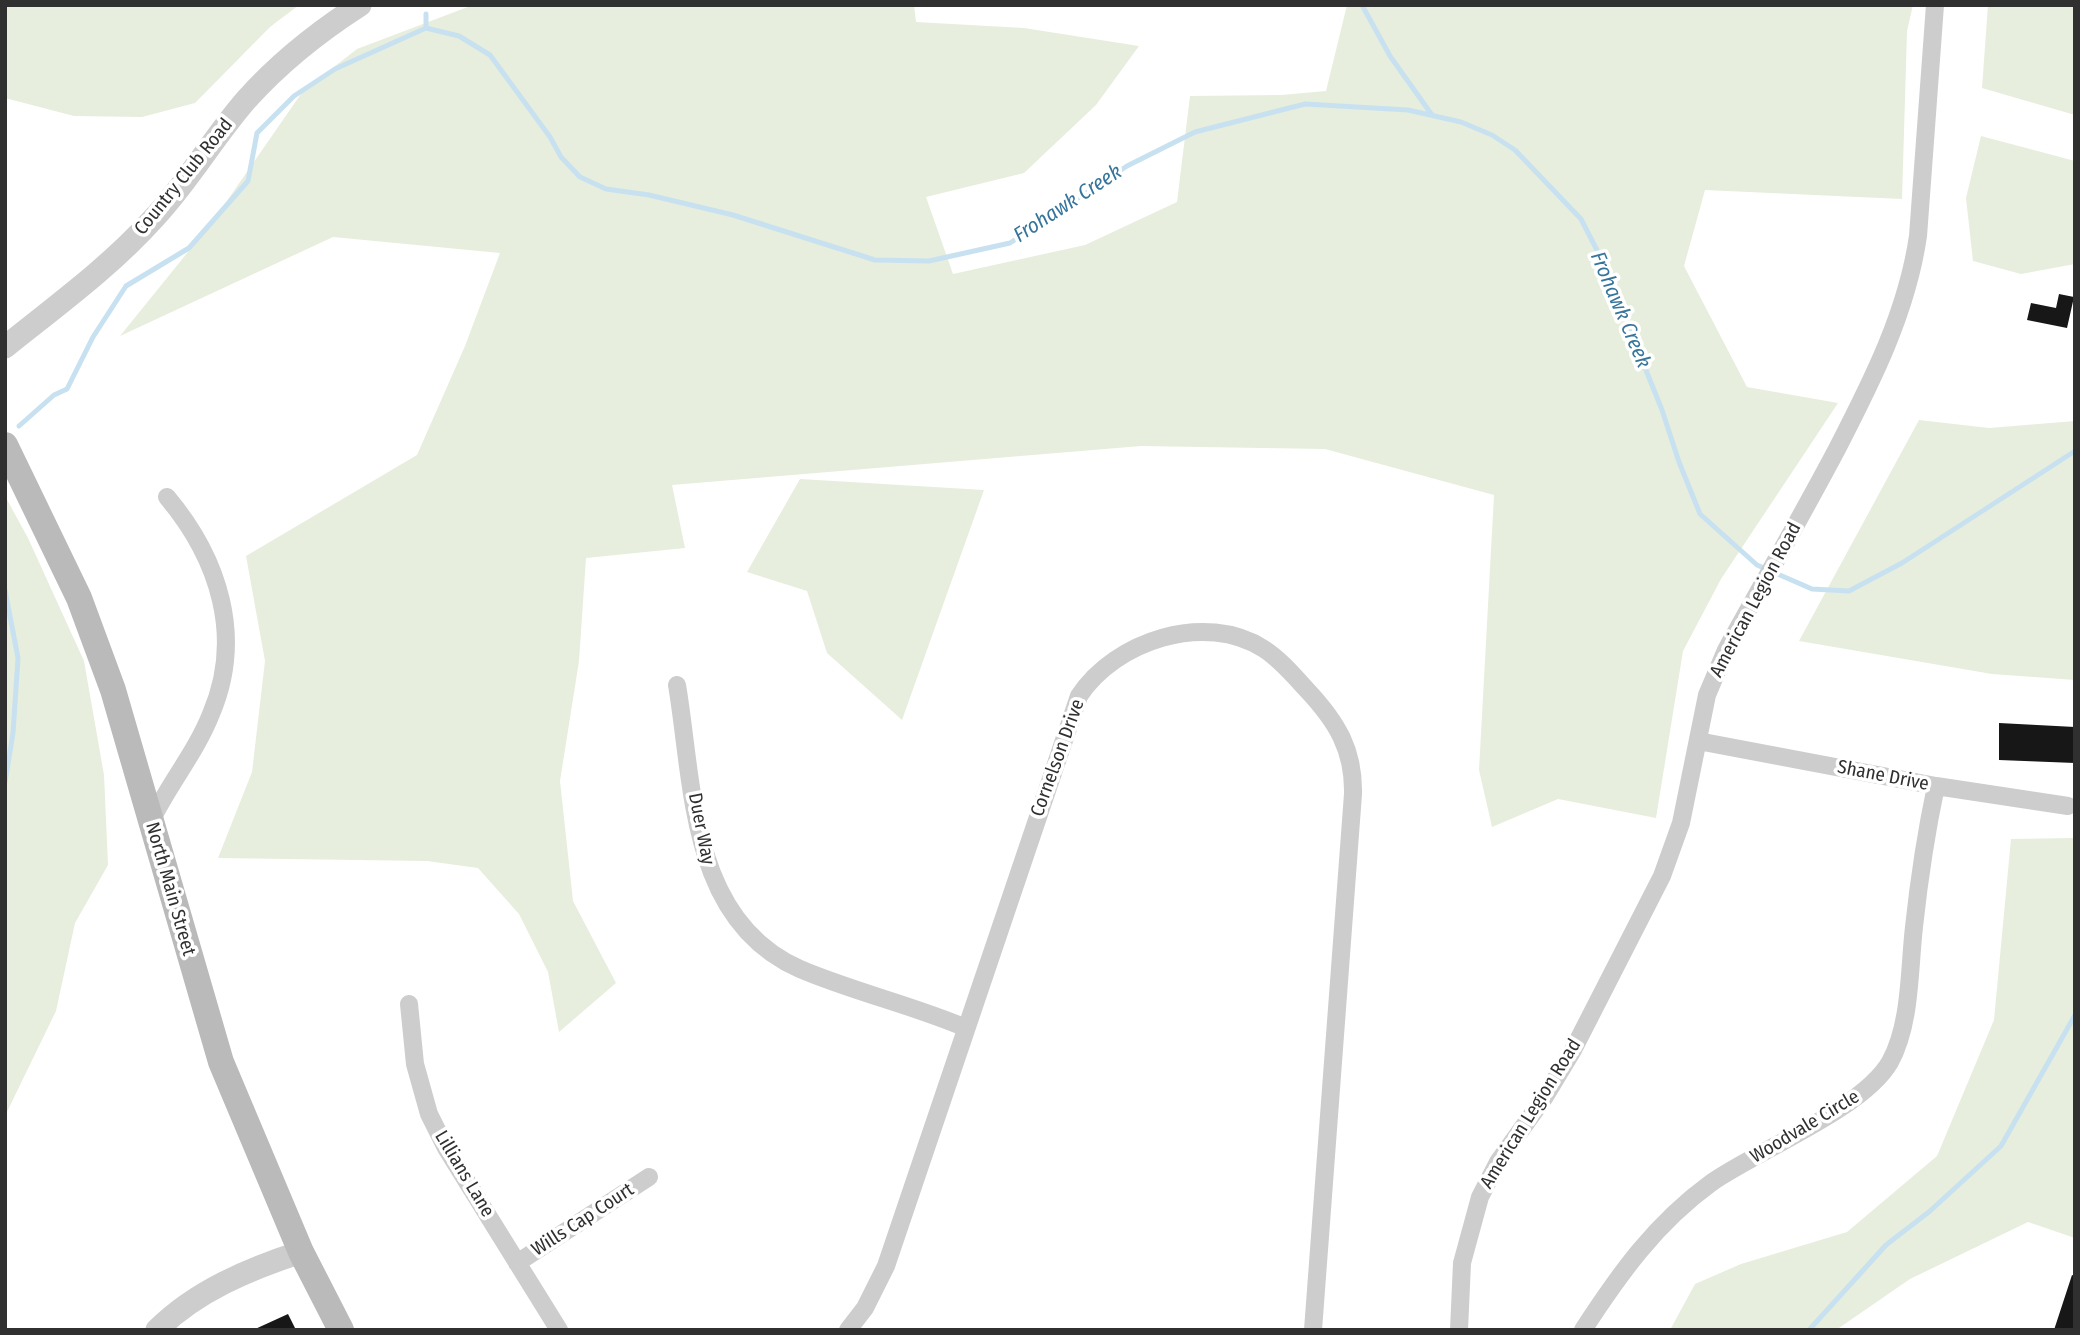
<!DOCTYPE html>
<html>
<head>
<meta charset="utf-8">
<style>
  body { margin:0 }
  #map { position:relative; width:2080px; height:1335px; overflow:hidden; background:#fff; font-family:"Fira Sans Condensed",sans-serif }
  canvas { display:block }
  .frame { position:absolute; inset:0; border:7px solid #303030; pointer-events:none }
</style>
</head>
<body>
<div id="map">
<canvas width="2080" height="1335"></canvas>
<div class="frame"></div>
</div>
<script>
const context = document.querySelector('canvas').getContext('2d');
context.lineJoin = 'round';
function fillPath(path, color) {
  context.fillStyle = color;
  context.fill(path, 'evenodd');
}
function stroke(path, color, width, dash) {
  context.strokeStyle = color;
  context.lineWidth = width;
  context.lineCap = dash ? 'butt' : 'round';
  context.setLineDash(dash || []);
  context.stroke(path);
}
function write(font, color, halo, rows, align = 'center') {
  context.font = font + ' "Fira Sans Condensed",sans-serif';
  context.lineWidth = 7;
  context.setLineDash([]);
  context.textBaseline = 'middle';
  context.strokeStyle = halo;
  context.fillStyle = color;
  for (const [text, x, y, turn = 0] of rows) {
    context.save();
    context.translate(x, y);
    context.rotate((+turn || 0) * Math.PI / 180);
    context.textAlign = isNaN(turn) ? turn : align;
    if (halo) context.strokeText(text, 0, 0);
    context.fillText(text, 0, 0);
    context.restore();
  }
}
fillPath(new Path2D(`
  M5,5H299L270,27L195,103L142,117L74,116L5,98Z
  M473,5H914L916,22L1024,28L1139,46L1096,105L1024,173L926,197L953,274L1085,245L1177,202L1190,96L1281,95L1326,91L1347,5H1913L1907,31L1902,199L1705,190L1684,266L1747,387L1838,403L1721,579L1683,651L1656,818L1558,799L1492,827L1479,770L1494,495L1325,449L1141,446L672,485L685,548L586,558L579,661L560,781L573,901L616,983L559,1032L548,972L519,914L478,868L427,861L218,858L252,772L265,661L246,556L417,455L465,346L500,253L333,237L120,336L213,221L303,91L357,49Z
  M1988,5H2075V115L1982,88Z
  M1981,136L2075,161V264L2021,274L1973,261L1966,198Z
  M1919,420L1989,428L2075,421V680L1992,674L1799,641Z
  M800,479L984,490L902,720L827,653L807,591L747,572Z
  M5,496L28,538L84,661L104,775L108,865L75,923L56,1011L5,1116Z
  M2075,838V1238L2028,1222L1910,1279L1836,1330H1670L1695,1284L1741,1264L1847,1232L1937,1156L1994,1020L2011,839Z`), '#e7eedd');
stroke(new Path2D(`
  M1362,5L1390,56L1432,115
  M426,14V28
  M19,426L54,395L67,389L93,337L126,286L189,248L248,181L257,133L294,96L335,69L426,28L459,36L490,55L550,137L561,157L580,177L606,189L649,195L733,215L875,260L929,261L1010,243L1127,166L1195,132L1305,104L1408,110L1461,122L1492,135L1515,150L1581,219L1601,258L1662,410L1679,462L1700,514L1757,565L1812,589L1849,591L1902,563L2075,451
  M5,590L18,658L13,733L5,782
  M1809,1330L1886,1245L1930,1211L2001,1146L2075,1015`), '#c8e1f0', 5);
fillPath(new Path2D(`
  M2059,294L2074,297L2067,328L2027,320L2031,303L2056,308Z
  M1999,723L2075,727V763L1999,760Z
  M2072,1275L2075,1276V1330H2054Z
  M288,1314L296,1330H253Z`), '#171717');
stroke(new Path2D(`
  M677,685C694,786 689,920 800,969C854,992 912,1005 966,1028
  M1698,741L1936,786L2068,806
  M151,821C169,784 196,752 211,714C244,637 219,559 167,497
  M409,1004L415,1064L429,1114L446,1148L559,1330
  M517,1263L649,1177
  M848,1330L865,1308L886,1266L1079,696C1115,641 1205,611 1264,649C1281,660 1294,676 1307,690C1337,722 1354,750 1353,794L1313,1330
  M1459,1330L1462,1263L1480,1197L1498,1162L1544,1098L1573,1050L1662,876L1681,823L1707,695L1726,650C1763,583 1801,517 1837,449C1872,381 1907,312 1918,236L1935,5
  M1583,1330C1620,1273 1656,1223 1711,1183C1758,1150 1863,1109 1890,1062C1911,1024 1909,970 1914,927C1919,880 1926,833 1936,786`), '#cdcdcd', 18);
stroke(new Path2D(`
  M5,347C56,306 110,267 154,218C188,182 213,138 246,100C279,63 318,32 360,5
  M157,1330C196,1291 249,1269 301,1252`), '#cdcdcd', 23);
stroke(new Path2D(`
  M5,445L79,598L113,690L221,1062L301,1252L341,1330`), '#bababa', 26);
write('19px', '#303030', '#fff', [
  ["Country Club Road",184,177,-51],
  ["American Legion Road",1756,600,-62],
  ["Cornelson Drive",1058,758,-70],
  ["Shane Drive",1883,776,11],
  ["Duer Way",701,829,79],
  ["North Main Street",170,889,74],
  ["American Legion Road",1531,1114,-58],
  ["Woodvale Circle",1805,1127,-31],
  ["Lillians Lane",464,1174,59],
  ["Wills Cap Court",583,1220,-33]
]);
write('italic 21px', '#36759b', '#fff', [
  ["Frohawk Creek",1068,204,-33],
  ["Frohawk Creek",1620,310,67]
]);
</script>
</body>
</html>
